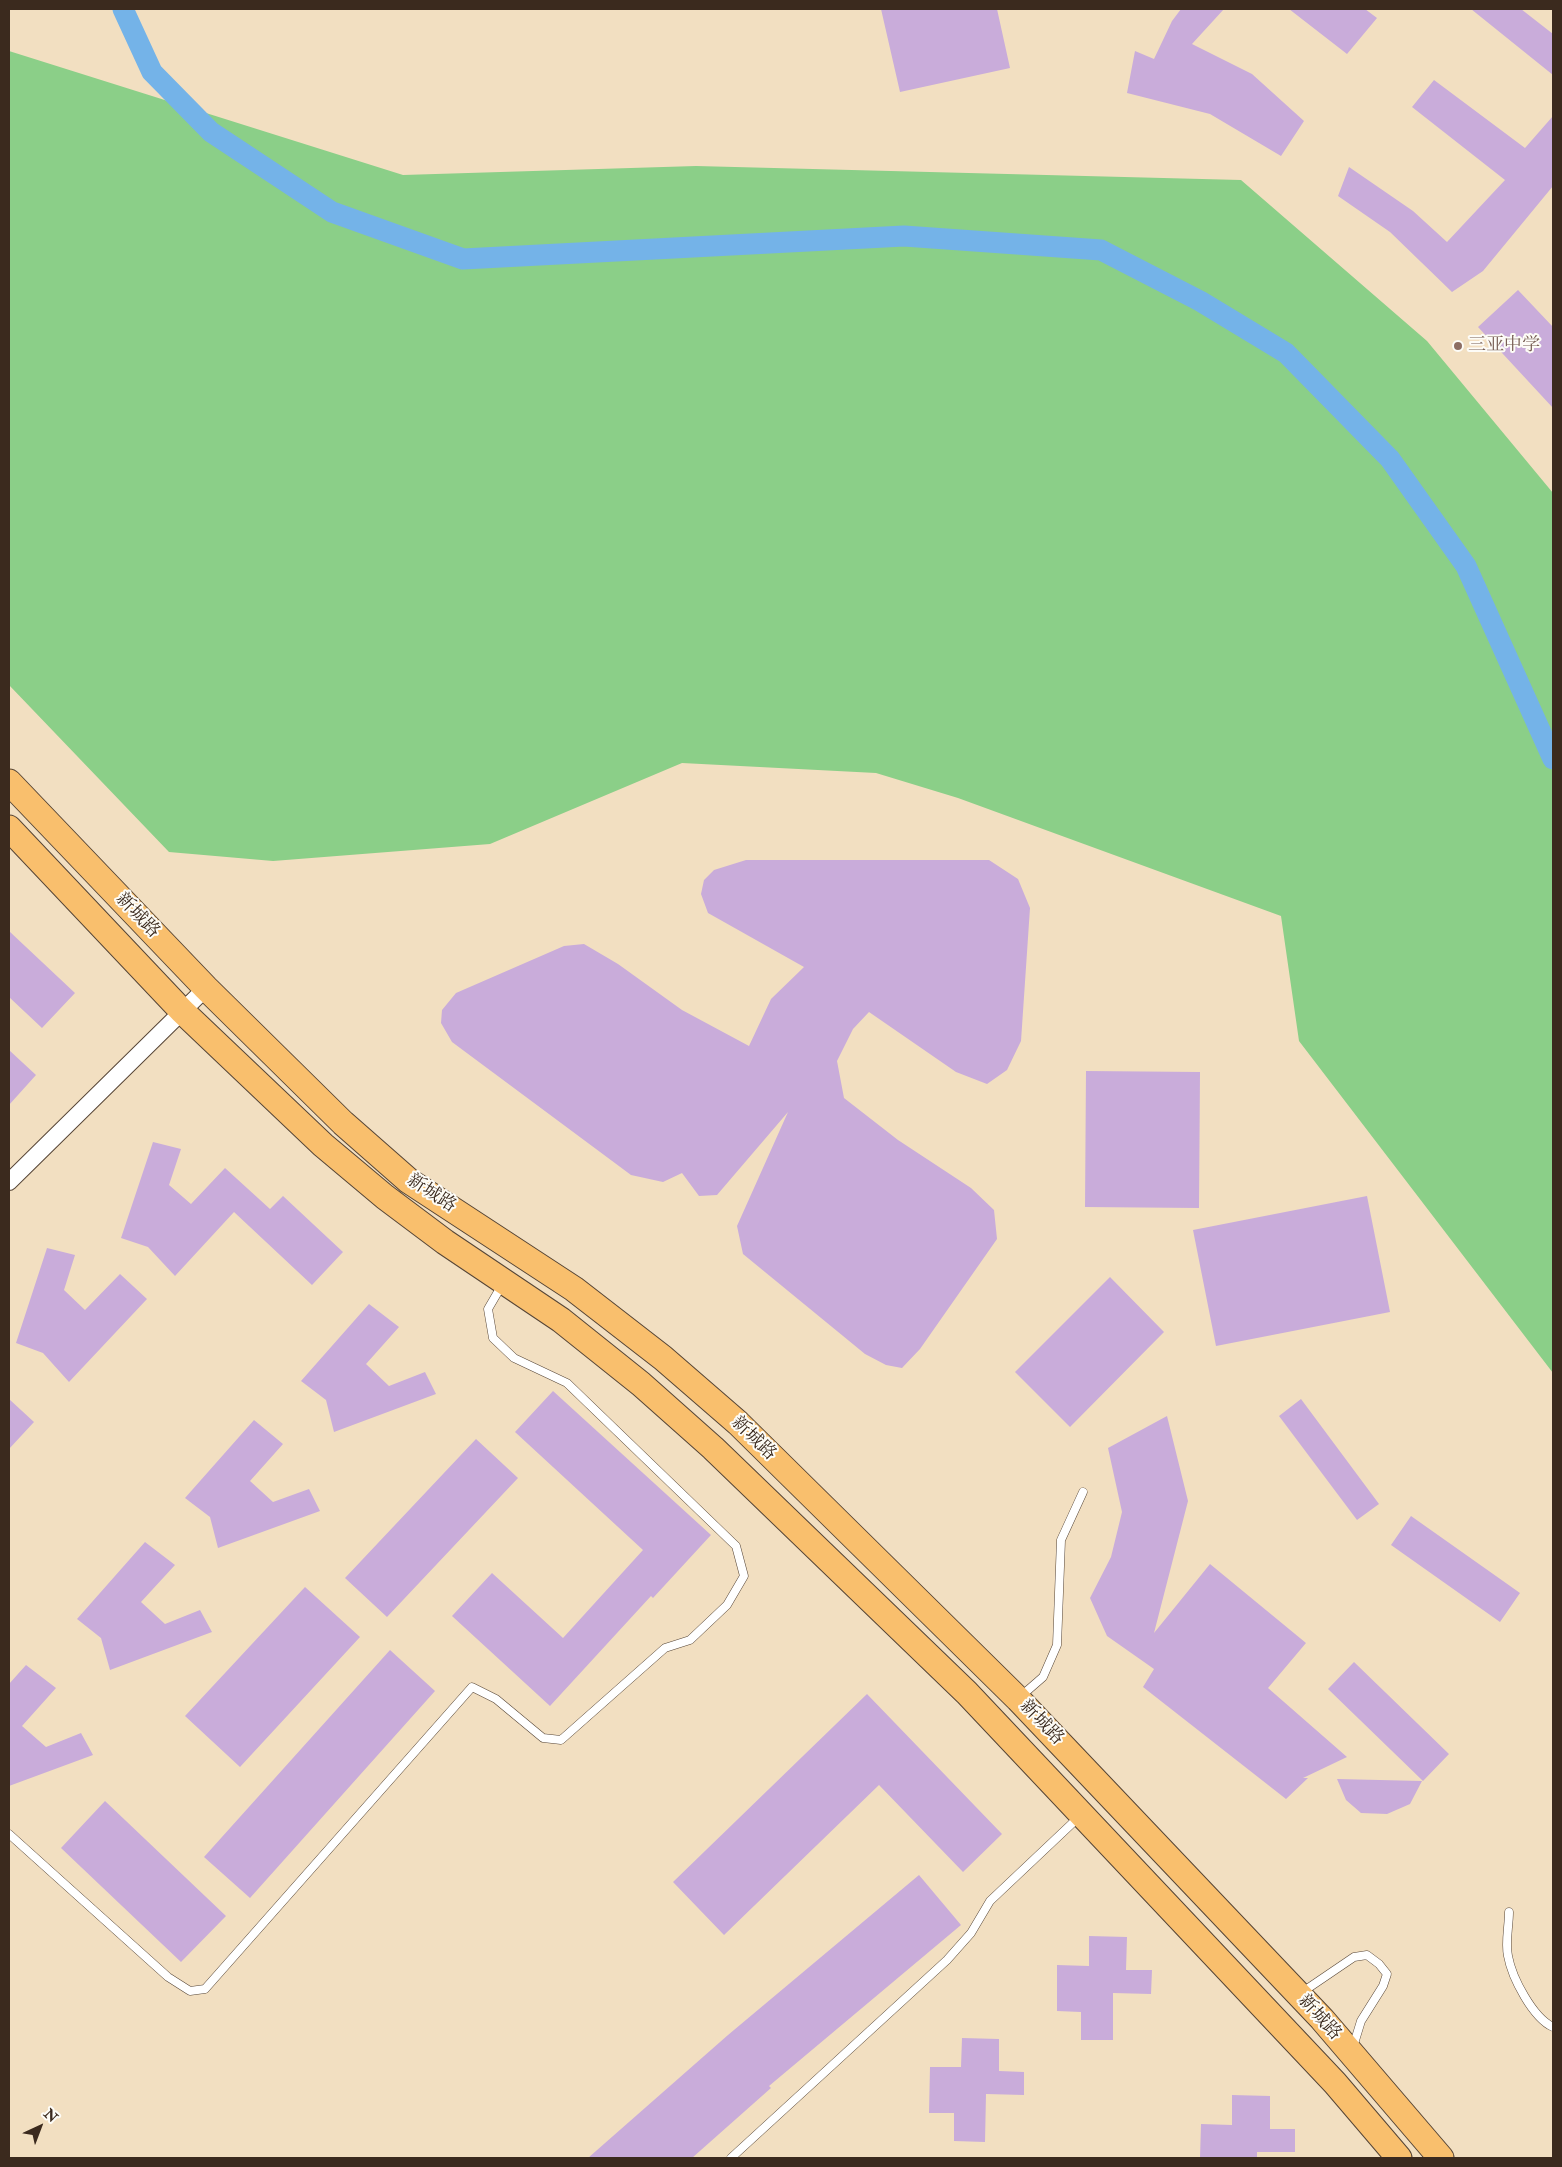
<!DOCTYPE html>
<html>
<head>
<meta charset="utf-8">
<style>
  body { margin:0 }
  #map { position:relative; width:1562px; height:2167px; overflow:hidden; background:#f2dfc1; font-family:"IM FELL Double Pica",serif }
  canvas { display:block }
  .frame { position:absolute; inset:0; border:10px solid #3b2a1e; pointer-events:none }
  .north { position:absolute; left:15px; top:2102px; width:50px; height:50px; -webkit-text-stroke:4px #fdfcf7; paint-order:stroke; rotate:43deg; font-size:14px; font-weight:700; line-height:20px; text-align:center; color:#3b2a1e }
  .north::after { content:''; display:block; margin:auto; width:18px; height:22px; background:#3b2a1e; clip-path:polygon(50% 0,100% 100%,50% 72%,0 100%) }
</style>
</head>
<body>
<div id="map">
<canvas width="1562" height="2167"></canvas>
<div class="frame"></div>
<div class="north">N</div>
</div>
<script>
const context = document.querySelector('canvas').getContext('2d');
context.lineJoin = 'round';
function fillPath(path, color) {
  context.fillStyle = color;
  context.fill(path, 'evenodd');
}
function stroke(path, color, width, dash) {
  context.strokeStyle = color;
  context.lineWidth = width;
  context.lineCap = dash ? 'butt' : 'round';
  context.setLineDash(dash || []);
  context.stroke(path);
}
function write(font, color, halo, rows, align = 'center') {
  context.font = font + ' "IM FELL Double Pica","Noto Serif SC",serif';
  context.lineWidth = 4;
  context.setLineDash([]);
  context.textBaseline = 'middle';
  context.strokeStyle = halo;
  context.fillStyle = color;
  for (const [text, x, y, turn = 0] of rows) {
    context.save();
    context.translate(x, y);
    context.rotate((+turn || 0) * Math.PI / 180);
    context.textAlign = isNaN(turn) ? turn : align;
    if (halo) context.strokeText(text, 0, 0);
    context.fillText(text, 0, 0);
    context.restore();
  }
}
fillPath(new Path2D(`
  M9,51L403,175L696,166L1241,180L1427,341L1553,493V1373L1299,1041L1281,916L958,798L876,773L682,763L490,844L273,861L169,852L9,685Z`), '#8bcf88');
stroke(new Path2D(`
  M123,9L152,72L211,132L332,212L463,259L904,236L1101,250L1200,301L1286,353L1390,459L1466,566L1553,759`), '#74b3e8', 21);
fillPath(new Path2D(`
  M881,9H997L1010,68L900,92Z
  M1181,9H1224L1192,44L1252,74L1304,121L1281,156L1210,114L1127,93L1135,51L1154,59L1172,21Z
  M1289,9H1365L1377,18L1347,54Z
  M1471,9H1521L1553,34V75Z
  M1434,80L1525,148L1553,116V186L1483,271L1452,292L1390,232L1338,196L1349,167L1413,211L1447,242L1505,180L1412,107Z
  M1518,290L1553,327V408L1478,327Z
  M746,860H989L1018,879L1030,908L1021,1041L1007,1070L987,1084L956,1072L869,1012L853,1029L837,1061L844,1098L898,1140L971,1188L994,1210L997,1239L920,1349L902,1368L886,1365L865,1354L743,1254L737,1226L788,1112L717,1195L699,1196L682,1173L663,1182L631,1175L452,1042L441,1023L442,1010L456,993L564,946L584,944L618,964L682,1010L749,1046L771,999L804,967L708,913L701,894L704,880L714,870Z
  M9,931L75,993L42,1028L9,997Z
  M9,1050L36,1075L9,1105Z
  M1086,1071L1200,1072L1199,1208L1085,1207Z
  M153,1142L181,1149L169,1185L191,1204L225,1168L270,1209L283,1196L343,1252L312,1285L234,1212L175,1276L148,1247L121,1238Z
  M1367,1196L1390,1312L1216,1346L1193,1230Z
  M47,1248L75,1255L64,1290L85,1310L120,1274L147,1299L69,1382L43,1353L16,1343Z
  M1110,1277L1164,1332L1070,1427L1015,1372Z
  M369,1304L399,1327L366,1364L389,1386L425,1372L436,1394L334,1432L326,1400L301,1381Z
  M553,1391L711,1535L653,1598L651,1596L550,1706L452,1616L492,1573L563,1638L643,1550L515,1432Z
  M9,1399L34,1422L9,1449Z
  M1301,1399L1379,1504L1357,1520L1279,1416Z
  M1167,1416L1188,1501L1154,1633L1210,1564L1306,1643L1268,1688L1347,1757L1303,1778H1308L1286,1799L1143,1687L1154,1669L1107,1636L1090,1598L1111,1557L1122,1512L1108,1448Z
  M254,1420L283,1444L250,1481L273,1502L309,1489L320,1511L218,1548L210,1517L185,1498Z
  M476,1439L518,1478L387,1617L345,1578Z
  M1411,1516L1520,1593L1500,1622L1391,1545Z
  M145,1542L175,1565L141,1602L165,1624L200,1610L212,1632L110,1670L101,1638L77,1619Z
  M305,1587L360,1637L240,1767L185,1716Z
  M390,1650L435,1691L250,1898L204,1857Z
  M1354,1662L1449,1754L1423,1781L1328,1689Z
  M26,1665L56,1688L22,1726L46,1747L81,1733L93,1755L9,1786V1684Z
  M867,1694L1002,1834L963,1872L879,1785L724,1935L673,1882Z
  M1337,1779L1422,1781L1410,1804L1387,1814L1361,1813L1346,1800Z
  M105,1801L226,1916L181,1962L61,1848Z
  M919,1875L961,1925L769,2086L771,2088L692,2158H588L728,2035Z
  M1089,1936L1127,1937L1126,1970H1152L1151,1994L1113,1993V2040H1081V2012L1057,2011V1965L1089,1966Z
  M962,2038L999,2039V2071L1024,2072V2095L986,2094L985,2142L954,2141V2113H929L930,2067H961Z
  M1232,2095L1270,2096V2129H1295V2152H1257V2158H1200L1201,2124L1232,2125Z`), '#c9acda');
const lane = new Path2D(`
  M1020,1697L1043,1677L1057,1645L1061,1540L1083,1492
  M9,1834L168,1977L190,1991L205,1989L472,1687L496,1699L543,1738L561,1740L665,1648L690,1640L727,1605L744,1576L736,1546L567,1383L514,1358L493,1338L488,1309L502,1285
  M1509,1912C1509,1926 1505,1943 1508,1956C1512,1978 1533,2018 1553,2027
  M1301,1993L1354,1957L1367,1955L1379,1964L1387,1974L1383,1986L1361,2021L1353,2047
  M731,2158L947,1960L971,1933L990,1901L1080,1816`);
const street = new Path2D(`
  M9,1182L206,988`);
const primary = new Path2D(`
  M9,782L206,988L343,1123L409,1181L574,1289L663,1358L738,1423L1018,1699L1322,2019L1441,2158
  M9,828L182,1011L323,1145L385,1197L445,1242L561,1320L641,1384L713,1448L967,1693L1335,2083L1399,2158`);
stroke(lane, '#564536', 9);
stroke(street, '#564536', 18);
stroke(primary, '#564536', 27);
stroke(lane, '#fff', 8);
stroke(street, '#fff', 16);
stroke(primary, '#f9bf6d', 25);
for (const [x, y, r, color] of [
  [1458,346,5,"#8d6e63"]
]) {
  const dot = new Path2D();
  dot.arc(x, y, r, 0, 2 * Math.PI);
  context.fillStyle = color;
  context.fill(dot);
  stroke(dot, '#fdfcf7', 2);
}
write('18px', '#785e54', '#fdfcf7', [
  ["三亚中学",1468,346]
], 'left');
write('18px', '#3b2a1e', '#fdfcf7', [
  ["新城路",137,916,46],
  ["新城路",431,1194,33],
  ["新城路",753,1439,44],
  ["新城路",1041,1723,46],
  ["新城路",1319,2018,48]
]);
</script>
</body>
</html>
